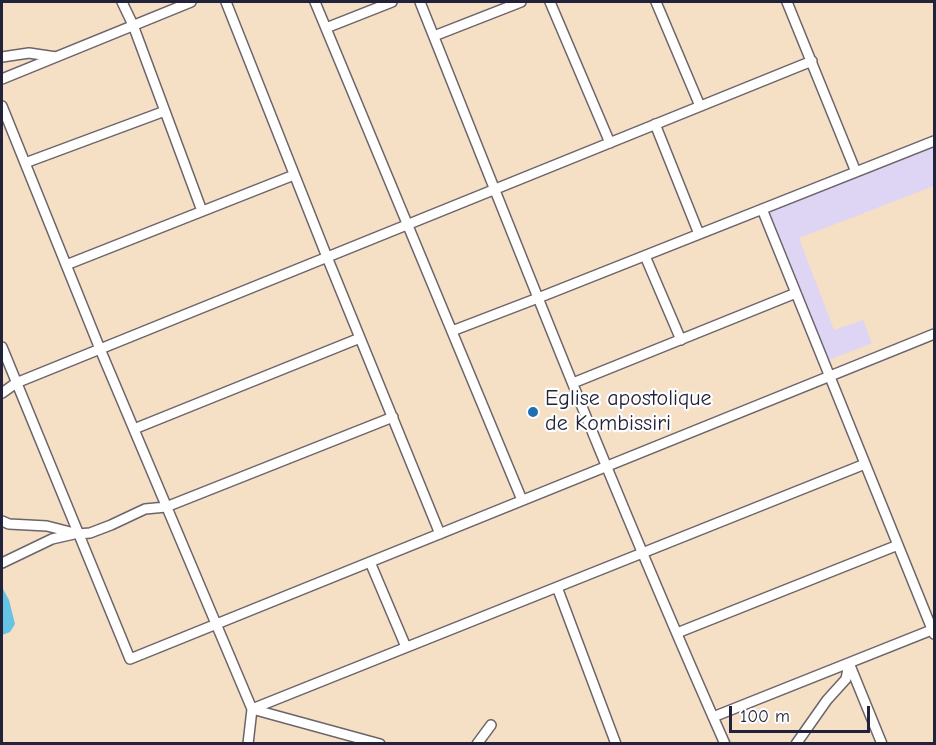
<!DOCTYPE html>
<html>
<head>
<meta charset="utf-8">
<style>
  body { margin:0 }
  #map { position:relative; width:936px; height:745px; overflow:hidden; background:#f5dfc5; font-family:"Comic Neue",sans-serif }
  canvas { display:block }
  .frame { position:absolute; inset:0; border:3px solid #22223b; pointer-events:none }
  .scale { position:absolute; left:729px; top:706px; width:141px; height:27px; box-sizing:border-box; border:3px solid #22223b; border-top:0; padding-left:8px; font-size:18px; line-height:21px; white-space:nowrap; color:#22223b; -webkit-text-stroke:4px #fff; paint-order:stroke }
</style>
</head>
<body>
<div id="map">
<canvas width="936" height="745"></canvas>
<div class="frame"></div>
<div class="scale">100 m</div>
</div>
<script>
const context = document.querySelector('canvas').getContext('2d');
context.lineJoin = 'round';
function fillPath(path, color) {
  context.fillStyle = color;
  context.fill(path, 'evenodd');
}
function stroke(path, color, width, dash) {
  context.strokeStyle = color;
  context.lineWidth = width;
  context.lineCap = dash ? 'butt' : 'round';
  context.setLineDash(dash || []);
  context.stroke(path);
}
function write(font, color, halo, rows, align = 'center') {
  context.font = font + ' "Comic Neue",sans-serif';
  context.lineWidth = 4.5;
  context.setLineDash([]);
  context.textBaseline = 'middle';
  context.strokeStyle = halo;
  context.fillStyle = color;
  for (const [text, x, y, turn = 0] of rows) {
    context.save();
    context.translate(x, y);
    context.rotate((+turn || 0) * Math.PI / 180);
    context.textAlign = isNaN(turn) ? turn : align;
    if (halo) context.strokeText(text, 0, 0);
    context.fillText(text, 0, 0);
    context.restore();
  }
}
fillPath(new Path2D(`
  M934,141V186L799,238L834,330L863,320L872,343L824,362L762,209Z`), '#ded5f5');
fillPath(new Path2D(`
  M2,587L9,600L15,624L10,632L2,635Z`), '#65c3e3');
const minor = new Path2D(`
  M122,2L133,25L202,211
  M226,2L327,257L440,534
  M315,2L522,500
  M420,2C519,250 616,499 725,744
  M550,2L610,143
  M656,2L700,106
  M787,2L856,172
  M326,28L392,2
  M434,36L521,2
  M2,57L29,53L56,57
  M2,79L191,2
  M2,106L100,349L252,709L248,744
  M655,124L699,234
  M25,163L165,111
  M762,209L934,634
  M645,256L681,340
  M66,265L294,175
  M452,331L538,298L934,141
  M2,347L130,659L934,334
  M573,383L796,293
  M2,393L16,383L812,61
  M134,429L360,338
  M2,521L9,524L47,526L78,534L90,533L111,525L145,509L166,507L393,417
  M370,562L406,647
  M2,563L52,539L74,534
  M557,587L616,744
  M677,633L898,545
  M849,663L882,744
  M252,709L865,464
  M252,709L380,744
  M713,717L934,629
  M477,744L491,725
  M796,744L827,700L846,679L849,663`);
stroke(minor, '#6c646b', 12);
stroke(minor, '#fff', 9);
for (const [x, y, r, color] of [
  [533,412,6,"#1f6fb2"]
]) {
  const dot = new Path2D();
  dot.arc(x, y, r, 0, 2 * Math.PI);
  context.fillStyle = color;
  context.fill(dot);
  stroke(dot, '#fff', 2);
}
write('22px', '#22223b', '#fff', [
  ["Eglise apostolique",545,399],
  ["de Kombissiri",545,424]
], 'left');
</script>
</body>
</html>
